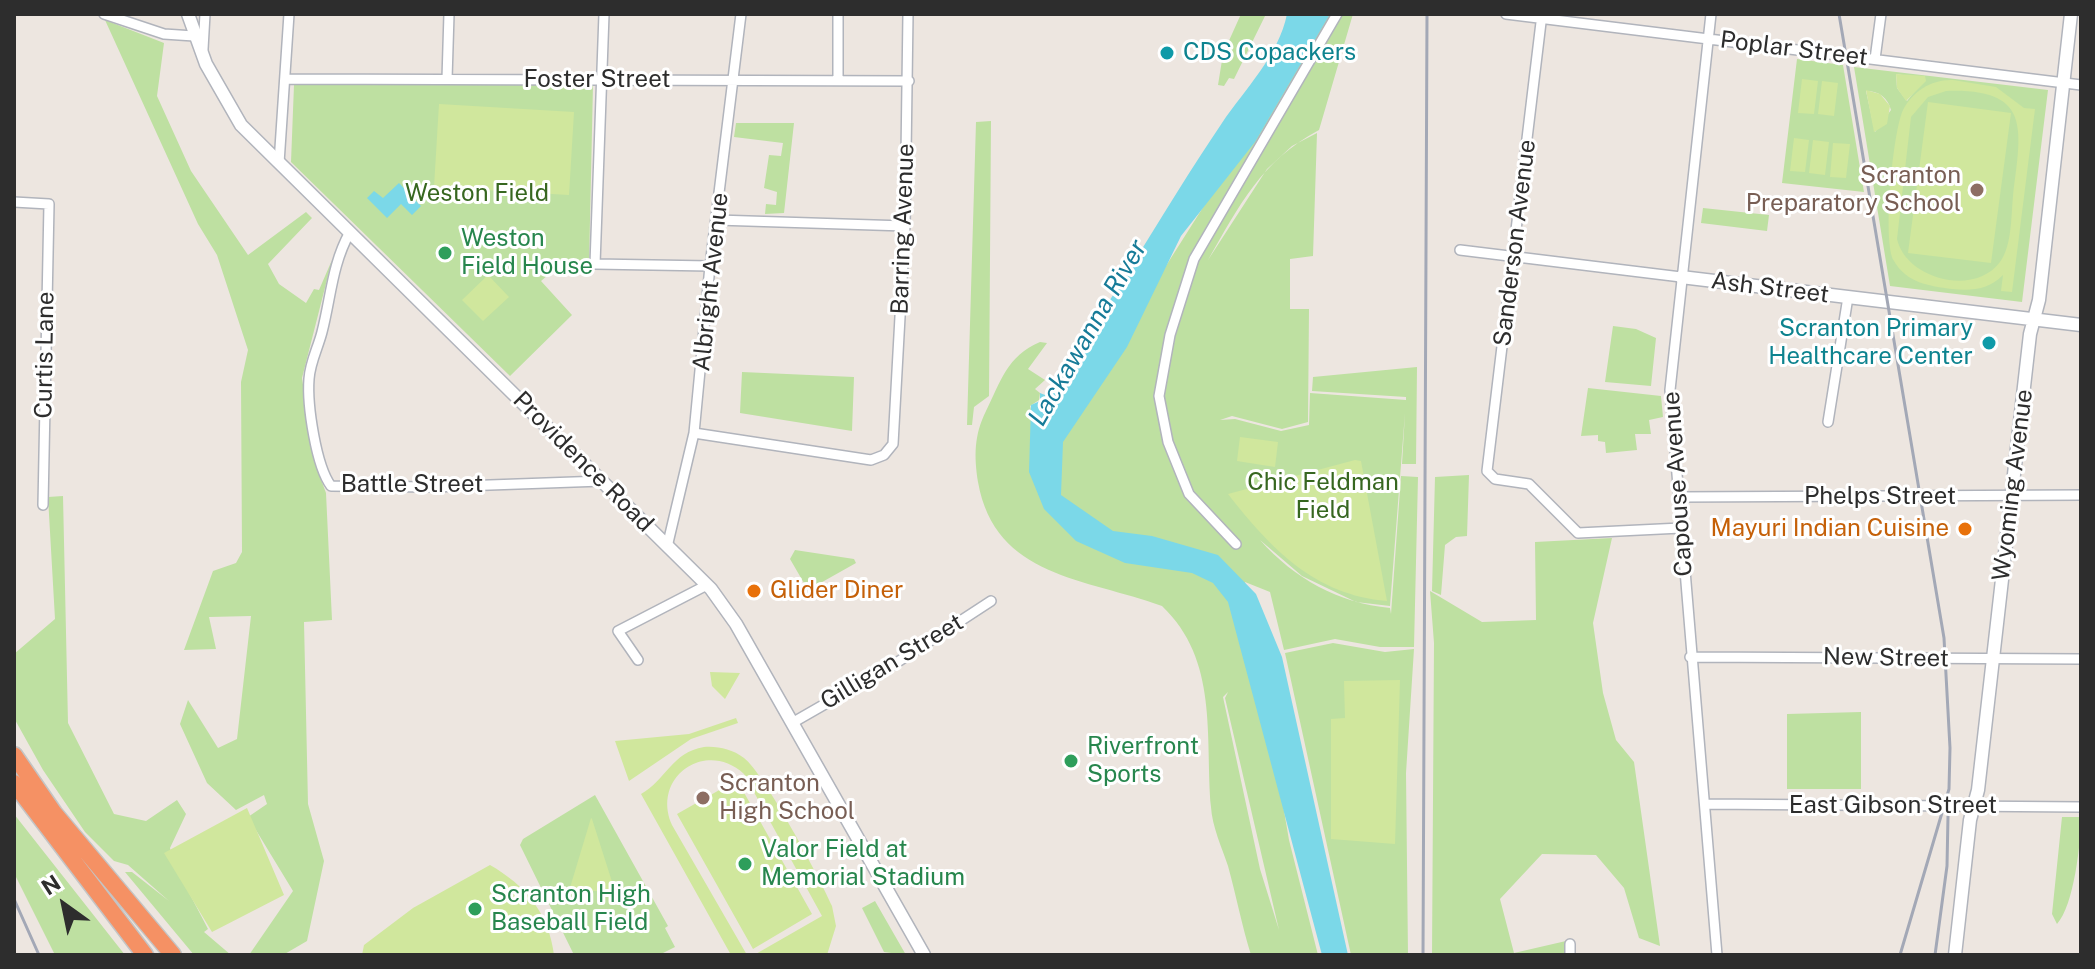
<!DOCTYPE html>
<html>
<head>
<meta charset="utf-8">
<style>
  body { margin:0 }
  #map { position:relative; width:2095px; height:969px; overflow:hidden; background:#ede6e0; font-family:"Public Sans",sans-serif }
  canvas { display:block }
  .frame { position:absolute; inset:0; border:16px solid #2d2d2d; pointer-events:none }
  .north { position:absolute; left:24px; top:865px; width:80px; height:80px; -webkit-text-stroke:6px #fff; paint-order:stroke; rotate:327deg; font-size:22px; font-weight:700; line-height:32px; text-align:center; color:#2d2d2d }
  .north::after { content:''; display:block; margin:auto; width:28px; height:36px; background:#2d2d2d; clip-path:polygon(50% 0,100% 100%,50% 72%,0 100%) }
</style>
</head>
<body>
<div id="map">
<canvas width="2095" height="969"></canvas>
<div class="frame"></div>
<div class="north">N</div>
</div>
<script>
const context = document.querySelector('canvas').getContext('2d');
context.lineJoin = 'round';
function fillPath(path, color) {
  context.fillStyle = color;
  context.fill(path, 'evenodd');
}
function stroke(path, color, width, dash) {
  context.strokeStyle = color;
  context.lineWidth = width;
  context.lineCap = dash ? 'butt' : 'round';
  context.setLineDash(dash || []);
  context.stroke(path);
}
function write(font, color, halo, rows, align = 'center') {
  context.font = font + ' "Public Sans",sans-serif';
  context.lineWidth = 6;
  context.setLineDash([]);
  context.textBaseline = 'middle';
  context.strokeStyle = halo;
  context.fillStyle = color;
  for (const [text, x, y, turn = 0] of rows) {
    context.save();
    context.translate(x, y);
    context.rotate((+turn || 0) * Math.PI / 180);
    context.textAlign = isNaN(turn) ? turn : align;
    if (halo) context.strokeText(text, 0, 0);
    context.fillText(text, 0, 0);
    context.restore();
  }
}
fillPath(new Path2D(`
  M1241,14H1266L1234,79L1229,78L1224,86L1218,85L1223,54Z
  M1318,14H1353L1319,130C1261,161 1239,206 1208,260L1267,169L1292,146L1317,133L1313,256L1290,259V309H1309L1308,422L1282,429L1232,416L1220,420L1235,419L1281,431L1309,425L1310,393L1406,400V397L1312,391L1313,377L1417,367L1416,464H1402L1405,413L1390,606L1356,602L1302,576L1260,540C1295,579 1338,603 1390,608L1391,614L1401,476L1418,477L1414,647H1380L1335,639L1284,650L1270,592L1245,582L1289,840L1318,955H1251C1242,926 1236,895 1228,866C1222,848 1212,826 1211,807C1205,737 1219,660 1162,606C1086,578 995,578 978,482C974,456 974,435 986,411C1001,381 1007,356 1040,342L1047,343L1028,369L1045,380L1035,389L1040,393L1039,400L1030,406L1033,418L1157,280L1266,108ZM1228,692L1225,698L1279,930L1260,869L1223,697Z
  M105,20L164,43L157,96L191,171L248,255L306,212L312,218L268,264L279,284L306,303L314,289L319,290L332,260L302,378L315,463L326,493L332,620L304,622L308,804L324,861L307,941L283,955H249L293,891L248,817L267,804L264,795L236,810L207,783L180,724L188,700L218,748L237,739L251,616L209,617L216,649L184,650L213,571L236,563L242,552L241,382L248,350L217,255L198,224Z
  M1797,59L1843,65L1864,192L1782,183Z
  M1854,67L2048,90L2022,302L1890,286ZM1896,74L1921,78L1922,82L1907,101L1897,88ZM1866,91C1879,91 1888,98 1891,110L1875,132Z
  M294,85H593L589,265L561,264L541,281L572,315L510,376L291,162Z
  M991,121L989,396L974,407L972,425H967L976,122Z
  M736,123H794L784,213L765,214L766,204L776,205L777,192L764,188L769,155L781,156L783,143L734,137Z
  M1703,208L1769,215L1767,231L1701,223Z
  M1613,326L1636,329L1656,338L1651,386L1605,382Z
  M742,372L854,377L852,431L740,413Z
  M1588,388L1661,396L1663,417L1649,420L1651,434H1635L1637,450L1606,453L1605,442L1598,441V435L1581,436Z
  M1469,475L1467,536L1456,537L1445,545L1441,595L1432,591L1435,477Z
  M63,496L68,723L114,814L146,821L177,800L186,814L170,848L173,862L208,929L204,932L231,955H194L125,872H132L169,901L128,865L114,861L85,832L43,770L14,718V654L55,619L48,497Z
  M1612,538L1593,623L1603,693L1616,740L1634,762L1660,946L1639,938L1624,888L1596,855L1542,854L1500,899L1514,953L1566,941L1565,955H1432L1434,643L1430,591L1482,622L1536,620L1535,542Z
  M795,550L854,559L856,563L808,590L790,559Z
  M1333,643L1385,652L1414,649L1406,773L1408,955H1351L1285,653Z
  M1861,712V789H1787V714Z
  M595,795L668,926L665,928L675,947L659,955H574L520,845L523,839Z
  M14,814L125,955H55L14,873Z
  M2062,817H2081C2081,842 2074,906 2057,924L2052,914Z
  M875,901L906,955L884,952L862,908Z`), '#bee0a1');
fillPath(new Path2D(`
  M1896,74L1925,76L1926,81L1906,101L1897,88Z
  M1802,79L1818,81L1814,114L1798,113Z
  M1953,80L1996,87L2024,108L2035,109L2012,292L2001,291L2003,275C1988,290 1971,291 1952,289C1929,286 1907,283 1894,261C1882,242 1893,131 1903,110C1913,91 1932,79 1953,80ZM1946,91C2033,88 2021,130 2013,196C2011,217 2012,245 2000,262C1974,297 1906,279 1897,239L1911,117L1928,97Z
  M1822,81L1838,83L1834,116L1818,114Z
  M1866,90L1880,94L1890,106L1887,124L1874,132Z
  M1928,102L2011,113L1991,263L1908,253Z
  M439,104L574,112L569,195L434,187Z
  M1794,138L1809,140L1805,172L1790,171Z
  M1813,140L1829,142L1825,175L1809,173Z
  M1833,143L1850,144L1846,178L1830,177Z
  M488,275L509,297L483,321L462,300Z
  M1240,437L1278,442L1275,467L1237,461Z
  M1355,460L1361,461L1387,601C1315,595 1271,549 1228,494Z
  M710,672L740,673L725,699L712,686Z
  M1400,680L1395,844L1331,839V719L1345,718L1344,681Z
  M736,718L738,723L691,739L629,781L615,741L689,734Z
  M704,747C718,746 732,749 744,758C764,773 821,880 832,906L836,926L827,955H754L822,916L744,774C706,739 651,777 672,825L747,955H731L641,794C666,780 672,752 704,747Z
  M737,780L812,914L753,949L677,814Z
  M247,808L284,895L212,932L164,853Z
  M591,818L592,819L615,891H569Z
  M490,865C525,885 549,913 554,955H362L364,945L413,908Z`), '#d0e79d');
fillPath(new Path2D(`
  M1287,14H1330L1255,142L1181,236L1127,347L1063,442L1061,495L1113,531L1152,536L1218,555L1256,594L1282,657L1348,955H1322L1228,602L1213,583L1192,573L1125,563L1076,541L1044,509L1029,472L1031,405L1040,401V393L1045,395C1110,308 1161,213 1222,123C1245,89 1279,55 1287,14Z
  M399,183L421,206L412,215L401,204L387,218L367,198L374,191L383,198Z`), '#7bd8e8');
const street = new Path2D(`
  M104,14L164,34L194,36
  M604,14L595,264L710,266
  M1506,14L2081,85
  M1542,14L1487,471L1495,479L1529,484L1578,533L1681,528
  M1711,14L1670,390L1717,955
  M203,49L205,14
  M1875,59L1881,14
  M286,79L909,81
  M447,79L449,14
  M838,81V14
  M279,163L289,14
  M14,202L49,204L43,505
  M717,220L905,226
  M350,232C332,264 331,297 322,332C318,348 310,362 309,379C307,405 316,466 331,486L434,487L602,481
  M1460,250L1681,277
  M1828,422L1848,297
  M694,433L871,460L884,455L893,444L905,226L908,14
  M1679,497L2081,495
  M1236,544L1189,494L1168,442L1159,396L1170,335L1194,259L1337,14
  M667,547L694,433L710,266L741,14
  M1690,657L2081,659
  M638,660L618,631L707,585
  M792,723L893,665L991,601
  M1705,804L2081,807
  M1570,955V944`);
const secondary = new Path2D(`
  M188,14L206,64L241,125L711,589L736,624L924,955
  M1681,277L2081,325
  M1955,955L1970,820L1978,790L2030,334L2039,300L2071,14`);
const highway = new Path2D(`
  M14,755L54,813L173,955
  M14,783L145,955`);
stroke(street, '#b1b4bc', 12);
stroke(secondary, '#b1b4bc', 15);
stroke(highway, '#c4c4c4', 19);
stroke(street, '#fff', 9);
stroke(secondary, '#fff', 12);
stroke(highway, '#f59164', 16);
stroke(new Path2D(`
  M1839,14L1944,638L1950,748L1949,789L1900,955
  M14,899L39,955
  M1423,955L1427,14
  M1935,955L1947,866L1948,816`), '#a3a8b6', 3);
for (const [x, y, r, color] of [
  [1167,53,8,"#0f9aa8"],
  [1977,190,8,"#8d6e63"],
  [445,253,8,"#2e9e5b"],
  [1989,343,8,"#0f9aa8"],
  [1965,529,8,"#e8710a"],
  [754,591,8,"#e8710a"],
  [1071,761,8,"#2e9e5b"],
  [703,798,8,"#8d6e63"],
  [745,864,8,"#2e9e5b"],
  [475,909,8,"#2e9e5b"]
]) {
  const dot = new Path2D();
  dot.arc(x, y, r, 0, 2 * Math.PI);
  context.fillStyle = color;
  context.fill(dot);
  stroke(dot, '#fff', 3);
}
write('24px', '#2d2d2d', '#fff', [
  ["Poplar Street",1794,49,7],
  ["Foster Street",597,80],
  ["Barring Avenue",903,229,-88],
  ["Sanderson Avenue",1515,243,-83],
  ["Albright Avenue",711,282,-84],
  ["Ash Street",1770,288,7],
  ["Curtis Lane",45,355,-89],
  ["Providence Road",583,462,45],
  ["Capouse Avenue",1678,484,-94],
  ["Battle Street",412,485],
  ["Wyoming Avenue",2013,485,-83],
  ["Phelps Street",1880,497],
  ["New Street",1886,658,1],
  ["Gilligan Street",892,662,-31],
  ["East Gibson Street",1893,806]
]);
write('24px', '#0d838f', '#fff', [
  ["CDS Copackers",1183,53],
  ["Scranton Primary",1973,329,"right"],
  ["Healthcare Center",1973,357,"right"]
], 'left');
write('24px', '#785e54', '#fff', [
  ["Scranton",1961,176],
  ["Preparatory School",1961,204],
  ["Scranton",719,784,"left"],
  ["High School",719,812,"left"]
], 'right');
write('24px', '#376720', '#fff', [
  ["Weston Field",477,194],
  ["Chic Feldman",1323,483],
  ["Field",1323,511]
]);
write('24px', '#27864d', '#fff', [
  ["Weston",461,239],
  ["Field House",461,267],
  ["Riverfront",1087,747],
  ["Sports",1087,775],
  ["Valor Field at",761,850],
  ["Memorial Stadium",761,878],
  ["Scranton High",491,895],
  ["Baseball Field",491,923]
], 'left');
write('24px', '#c56008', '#fff', [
  ["Mayuri Indian Cuisine",1949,529],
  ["Glider Diner",770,591,"left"]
], 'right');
write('italic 26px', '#167b98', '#fff', [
  ["Lackawanna River",1088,333,-60]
]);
</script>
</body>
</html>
